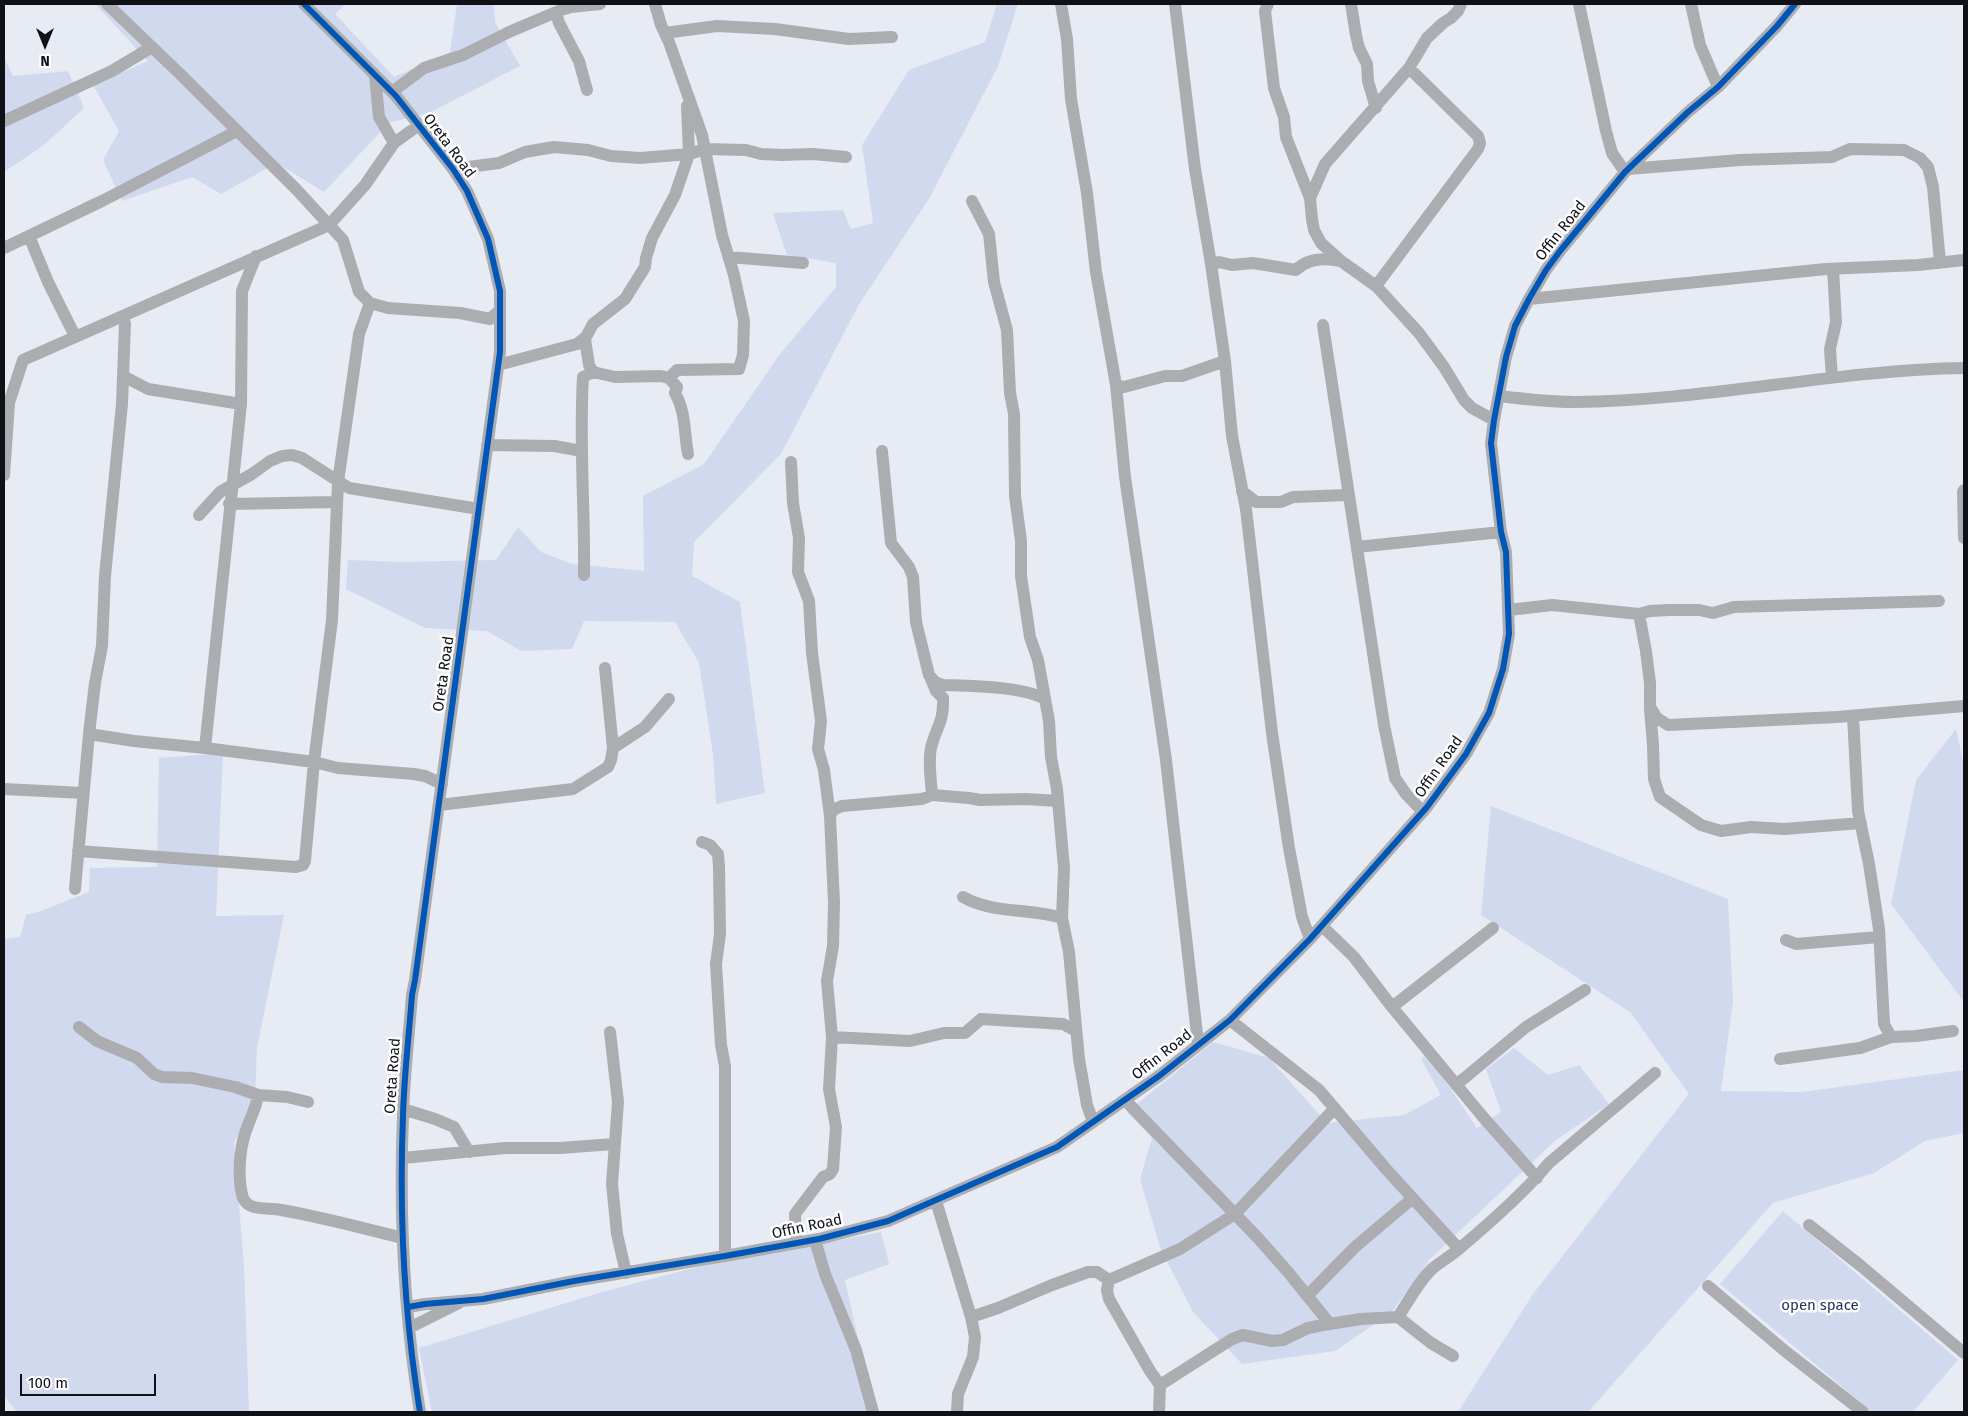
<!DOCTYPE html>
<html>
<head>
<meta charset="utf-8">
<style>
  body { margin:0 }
  #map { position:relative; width:1968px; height:1416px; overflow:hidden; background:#e7ebf4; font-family:"Fira Sans",sans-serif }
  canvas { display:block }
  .frame { position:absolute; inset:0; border:5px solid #0f1117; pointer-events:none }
  .north { position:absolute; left:20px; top:20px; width:50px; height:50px; -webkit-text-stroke:4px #fff; paint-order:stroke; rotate:180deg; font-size:14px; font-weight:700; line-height:20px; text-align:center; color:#0f1117 }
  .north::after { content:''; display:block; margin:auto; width:18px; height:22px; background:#0f1117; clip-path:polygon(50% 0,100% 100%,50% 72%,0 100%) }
  .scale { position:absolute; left:20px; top:1374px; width:136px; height:22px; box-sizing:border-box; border:2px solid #0f1117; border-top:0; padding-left:6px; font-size:15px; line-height:18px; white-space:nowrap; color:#0f1117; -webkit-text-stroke:4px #fff; paint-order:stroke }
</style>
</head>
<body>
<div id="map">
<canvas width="1968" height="1416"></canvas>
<div class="frame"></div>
<div class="north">N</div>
<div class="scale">100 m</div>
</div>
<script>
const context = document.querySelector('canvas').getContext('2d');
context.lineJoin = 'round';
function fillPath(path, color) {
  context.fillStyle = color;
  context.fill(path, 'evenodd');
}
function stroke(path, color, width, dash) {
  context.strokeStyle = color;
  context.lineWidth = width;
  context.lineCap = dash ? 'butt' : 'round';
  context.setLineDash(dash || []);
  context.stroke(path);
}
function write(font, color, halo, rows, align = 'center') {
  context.font = font + ' "Fira Sans",sans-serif';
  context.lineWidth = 5;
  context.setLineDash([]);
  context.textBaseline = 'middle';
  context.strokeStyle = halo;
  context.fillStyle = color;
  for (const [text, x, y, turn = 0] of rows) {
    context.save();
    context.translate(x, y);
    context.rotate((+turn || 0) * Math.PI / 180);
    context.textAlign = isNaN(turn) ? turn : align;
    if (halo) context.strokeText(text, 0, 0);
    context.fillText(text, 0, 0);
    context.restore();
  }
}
fillPath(new Path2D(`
  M95,4H346L335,14L394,77L450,52L457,4H494L495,22L520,66L431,112L389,123L324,192L277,163L221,194L192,177L122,201L103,160L119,131L93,85L148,61Z
  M997,4H1018L998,66L930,197L858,306L781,454L694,542L692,576L740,602L765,793L716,804L713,754L699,663L675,622L584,621L572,649L521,651L487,631L425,628L346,589L348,560L400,562L496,560L518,527L541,552L572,564L644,571L643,496L704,464L780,354L836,287V263L787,255L773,213L843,210L851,229L873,223L862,145L909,70L985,42Z
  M4,58L13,76L68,71L84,108L44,145L4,172Z
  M1956,729L1964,766V1002L1891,904L1916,780Z
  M223,753L216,916L284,915L257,1048L255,1100L234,1143L244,1265L249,1412H17L4,1396V939L20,937L26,915L41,911L89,892L90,868L157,867L159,758Z
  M1491,806L1728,899L1733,1001L1721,1091L1802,1092L1964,1070V1133L1925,1141L1874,1173L1773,1203L1588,1412H1458L1533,1294L1689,1094L1630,1012L1481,915Z
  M1213,1042L1269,1058L1327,1123L1404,1115L1441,1095L1421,1059L1425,1056L1436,1067L1477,1128L1501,1112L1486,1069L1514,1048L1548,1075L1579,1065L1609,1104L1556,1140L1430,1259L1391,1313L1335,1351L1242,1364L1193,1312L1161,1250L1140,1179L1152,1138L1127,1112Z
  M1783,1211L1958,1360L1913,1412H1872L1720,1284Z
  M881,1232L889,1264L845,1280L874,1412H432L419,1348L602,1292L689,1269Z`), '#d0d9ee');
stroke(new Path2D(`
  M107,4L179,73L296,189L343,240L359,292L370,303L388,308L460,313L490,319L500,310
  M304,4L396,96L453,169L467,191L488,239L500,291V352L415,980L412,995C409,1035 404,1076 403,1116C399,1215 404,1314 420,1412
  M655,4L661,25L669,42L702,135L722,235L734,275L744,321L743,355L739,369L677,370L669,378
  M1061,4L1067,39L1071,99L1087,193L1096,272L1116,385L1125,477L1166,760L1198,1043
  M1175,4L1195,169L1211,264L1219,262L1232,265L1253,263L1296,270C1308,258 1326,258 1341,261
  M1268,4L1265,11L1274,88L1284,117L1286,137L1310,198
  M1351,4L1356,35L1359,48L1367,64L1368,81L1376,108
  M1461,4L1458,11L1451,18L1443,23L1427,38L1409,68L1325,164L1310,198L1312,219L1314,230L1321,243L1341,261L1376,286L1419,333L1444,367L1464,400L1472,408L1494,420
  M1579,4L1606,131L1612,153L1625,172
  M1691,4L1700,45L1718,87
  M556,13L559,23L579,61L587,90
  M665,33L717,26L775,29L849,39L892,37
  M375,75L379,117L394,143
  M392,92L424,68L463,55L509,32L561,10L571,7L600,4
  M4,121L112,71L152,47
  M453,169L499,163L525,152L554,147L588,150L611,156L640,158L689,154L705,149L746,150L761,154L782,155L813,154L846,157
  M1628,169L1740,160L1832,157L1850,149L1904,150L1920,158L1928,167L1933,187L1940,262
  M972,201L989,234L994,282L1007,330L1010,393L1014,414L1015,496L1021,541V576L1030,637L1038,660L1049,721L1051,757L1057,789L1064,868L1062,918L1069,952L1079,1059L1087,1105L1093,1122
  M29,236L48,282L75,336
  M4,248L104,200L237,131
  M729,257L803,263
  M1376,286L1478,149L1480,143L1478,136L1409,68
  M1529,299L1826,269L1918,265L1964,260
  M1323,325L1384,725L1395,778L1406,794L1423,812
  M585,339L589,365L593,372L615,377L661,376L669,378L677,387L675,393C686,412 684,433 688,454
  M1225,361L1232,436L1246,509L1272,733L1289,848L1302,917L1310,939
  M498,365L577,344L586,337L593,324L625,299L645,267L646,258L652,238L675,195L689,154L687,106
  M123,376L148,389L241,404
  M1832,377L1830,349L1836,322L1833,269
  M1116,385L1124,387L1165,376H1182L1225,361L1211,264
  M1499,396C1524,399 1549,402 1575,402C1705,401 1834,370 1964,368
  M487,445L554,446L582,451
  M882,451L891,543L909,567L913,577L916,622L929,675L935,682L943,685C971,686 1021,686 1045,699
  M791,462L793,503L799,538L798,572L809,601L812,653L821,721L818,749L824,770L830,816L834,903L833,946L827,981L832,1037L829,1089L836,1127L833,1169L830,1174L823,1177L795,1214L796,1243
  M4,475L9,403L23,360L329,225L365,185L394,143L419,125
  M1964,490L1963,492L1964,538
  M1242,491L1256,502H1281L1293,497L1348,495
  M229,504L337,502
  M199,515L220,492L252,474L270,461L282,456L292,455L302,458L349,488L479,509
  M1357,547L1501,532
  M584,575C585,509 579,443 583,377L593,372
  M1509,610L1552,605L1639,614L1650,611L1669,610H1699L1713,613L1734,607L1939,601
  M1639,614L1646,651L1650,683V707L1657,718L1668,725L1837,717L1964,706
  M931,679L936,691L943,698C944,723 936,727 931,748C928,762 931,780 932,795
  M1650,709L1653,745L1654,779L1660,797L1701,825L1721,831L1751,827L1784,829L1861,823
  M1853,716L1858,811L1869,864L1879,929L1884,1024L1891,1037L1916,1036L1953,1031
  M89,734L134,741L205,748L314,762L338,768L414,774L425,776L442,784
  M205,748L241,404L242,291L256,256
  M613,748L645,727L669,699
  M4,789L83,793
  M439,805L573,789L608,767L611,760L613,748L605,668
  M830,816L833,810L842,806L922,799L932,795L969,798L980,800L1026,799L1058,801
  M702,842L710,845L718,854L719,867L720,934L716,964L721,1045L725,1066V1256
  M78,851L296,867L303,865L305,861L314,762L332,620L338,482L359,334L370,303
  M75,889L89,734L95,683L102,646L105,576L122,404L125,323
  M963,897C993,914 1030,908 1062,918
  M1322,926L1354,957L1392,1007L1483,1117L1537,1178
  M1786,940L1796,944L1879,937
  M1392,1007L1493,928
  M1230,1020L1319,1090L1386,1169L1459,1249
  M79,1027L97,1041L137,1058L154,1074L162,1077L192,1078L235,1087L258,1095L287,1097L308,1102
  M610,1032L618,1102L612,1184L617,1234L626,1273
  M832,1037L910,1041L944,1033H965L981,1019L1063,1024L1076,1031
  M1780,1059L1860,1048L1891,1037
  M1456,1085L1526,1027L1585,990
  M258,1095C256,1111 246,1125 243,1141C239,1157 238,1182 243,1198C249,1212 269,1207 281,1210C322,1217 362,1228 403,1238
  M1125,1100L1258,1238L1288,1272L1330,1324
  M403,1109L435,1119L454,1127L469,1152
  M403,1158L505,1148H560L614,1144
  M936,1201L971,1317L975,1337L973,1357L958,1394L957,1412
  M1809,1225L1861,1266L1964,1353
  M815,1240L825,1274L856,1350L873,1412
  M1708,1286L1785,1351L1863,1412
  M1307,1296L1355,1247L1413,1198
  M408,1307L425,1304L483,1299L574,1281L725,1256L819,1239L888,1221L1057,1147L1159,1076L1230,1020L1310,939L1427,807L1466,754L1489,713L1503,669L1509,634L1506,552L1501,532L1491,443L1494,420L1506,357L1515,326L1529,299L1546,270L1560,251L1625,172L1688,112L1718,87L1777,26L1795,4
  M971,1317L998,1308L1052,1285L1088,1272H1097L1109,1280
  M1398,1317C1409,1301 1418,1282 1432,1269C1440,1262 1451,1256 1460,1248C1491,1222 1523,1194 1549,1163L1655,1073
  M409,1328L459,1303
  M1160,1385L1232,1339L1243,1335L1272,1341L1283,1340L1308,1328L1323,1325L1361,1319L1398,1317L1431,1343L1453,1356
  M1159,1412L1160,1385L1150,1371L1109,1299L1107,1290L1109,1280L1180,1249L1235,1214L1335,1108`), '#acadb1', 12);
stroke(new Path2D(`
  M304,4L396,96L453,169L467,191L488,239L500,291V352L415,980L412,995C409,1035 404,1076 403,1116C399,1215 404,1314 420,1412
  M408,1307L425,1304L483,1299L574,1281L725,1256L819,1239L888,1221L1057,1147L1159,1076L1230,1020L1310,939L1427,807L1466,754L1489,713L1503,669L1509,634L1506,552L1501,532L1491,443L1494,420L1506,357L1515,326L1529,299L1546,270L1560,251L1625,172L1688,112L1718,87L1777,26L1795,4`), '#0057b8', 6);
write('15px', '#0f1117', '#fff', [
  ["Oreta Road",449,146,53],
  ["Offin Road",1561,231,-52],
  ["Oreta Road",444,674,-82],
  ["Offin Road",1439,767,-55],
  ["Offin Road",1162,1055,-38],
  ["Oreta Road",393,1076,-86],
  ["Offin Road",807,1227,-12]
]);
write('15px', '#1d305e', '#fff', [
  ["open space",1820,1306]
]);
</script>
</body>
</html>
